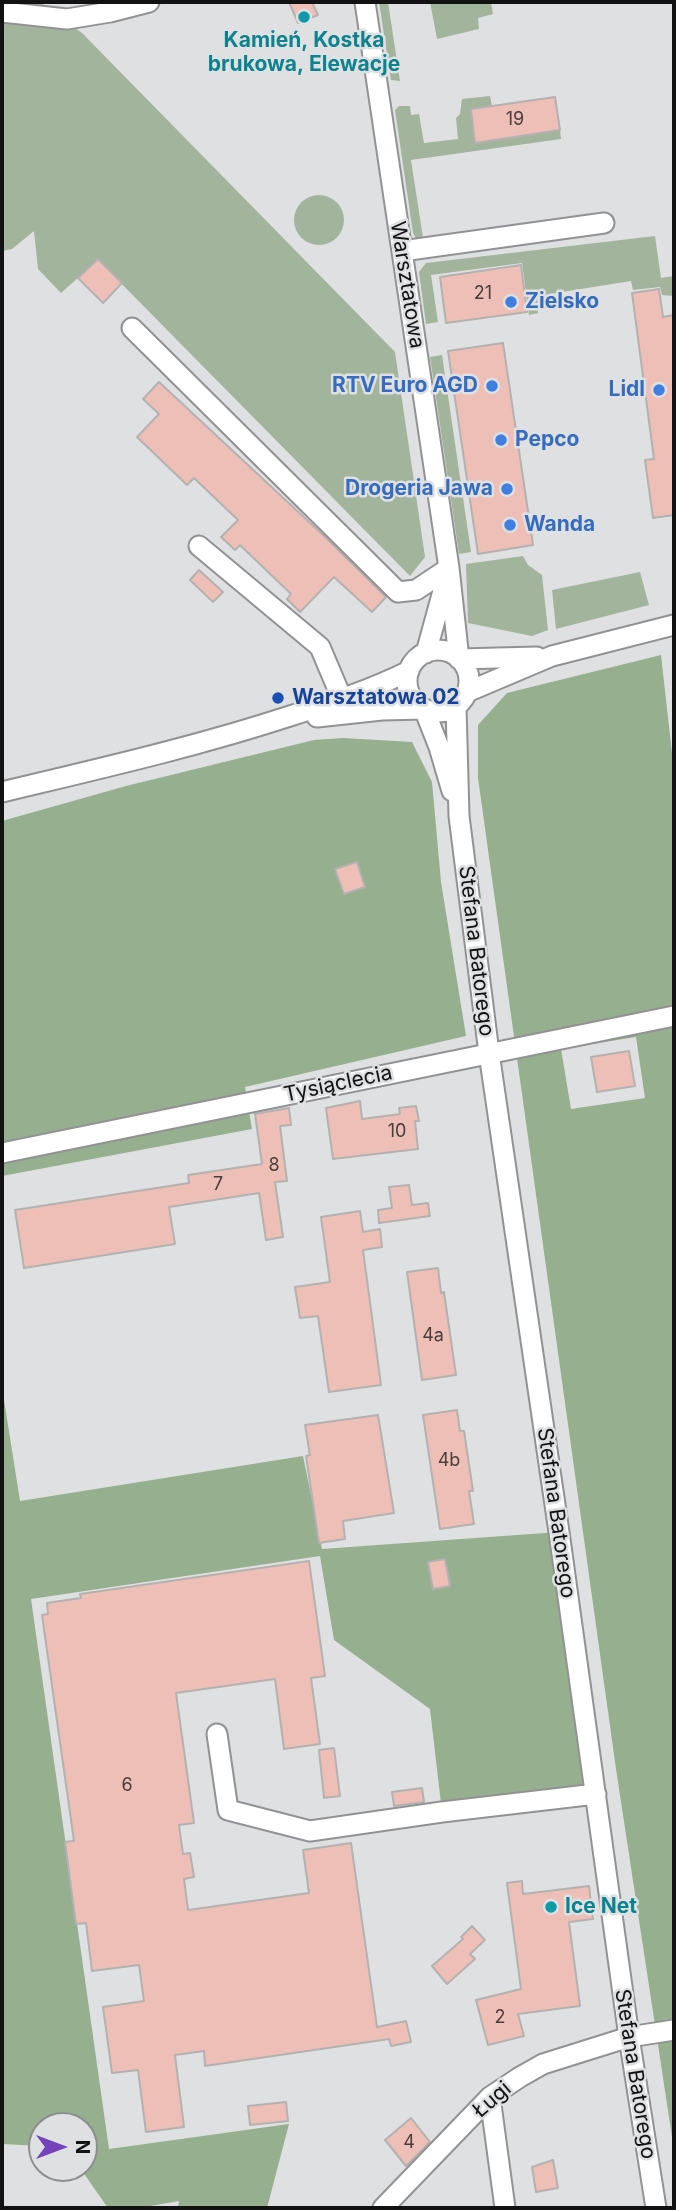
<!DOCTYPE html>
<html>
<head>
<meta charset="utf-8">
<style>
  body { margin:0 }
  #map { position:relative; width:676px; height:2210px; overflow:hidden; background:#dfe0e2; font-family:Inter,sans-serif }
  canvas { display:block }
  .frame { position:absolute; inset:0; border:4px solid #121212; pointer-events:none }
  .north { position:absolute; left:28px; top:2112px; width:70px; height:70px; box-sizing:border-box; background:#dfe0e2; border:2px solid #8d8e8f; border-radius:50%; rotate:90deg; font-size:19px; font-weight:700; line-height:28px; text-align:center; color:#121212 }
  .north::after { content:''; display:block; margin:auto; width:24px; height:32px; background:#7442ba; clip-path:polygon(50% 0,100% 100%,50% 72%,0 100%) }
</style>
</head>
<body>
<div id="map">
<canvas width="676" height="2210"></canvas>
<div class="frame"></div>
<div class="north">N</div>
</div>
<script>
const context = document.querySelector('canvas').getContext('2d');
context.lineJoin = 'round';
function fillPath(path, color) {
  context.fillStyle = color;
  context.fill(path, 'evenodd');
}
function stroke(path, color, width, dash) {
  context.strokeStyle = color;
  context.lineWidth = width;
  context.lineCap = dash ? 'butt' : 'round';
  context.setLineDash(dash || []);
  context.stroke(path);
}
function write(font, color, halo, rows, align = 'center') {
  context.font = font + ' Inter,sans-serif';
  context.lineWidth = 5;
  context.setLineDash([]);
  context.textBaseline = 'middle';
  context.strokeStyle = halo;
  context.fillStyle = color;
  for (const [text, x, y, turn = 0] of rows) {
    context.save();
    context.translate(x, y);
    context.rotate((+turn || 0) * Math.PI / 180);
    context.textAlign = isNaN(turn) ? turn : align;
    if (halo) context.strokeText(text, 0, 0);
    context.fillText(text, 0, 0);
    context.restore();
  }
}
fillPath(new Path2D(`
  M2,2L41,3L82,33L395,352L425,557L410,576L98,260L61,293L38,269L34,231L12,249L2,251Z
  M379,2H388L400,81L391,80Z
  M430,2H491L493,14L478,18L479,29L437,39Z
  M490,96L492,106L471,109L476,143L560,130L561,139L411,160L423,238H416L413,233L395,110L399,106H410L411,115L419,114L424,143L458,139L456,118L460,114L462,99Z
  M294 220a25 25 0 1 1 50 0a25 25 0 1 1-50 0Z
  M655,236L661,278L674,276V296L662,295L660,287L633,290L631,281L537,296L538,313L529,315L522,263L431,275L438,322L426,324L419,272L426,263Z
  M442,355L471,552L459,554L430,357Z
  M523,556L528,565L542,575L548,630L532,636L468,623L466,564Z
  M640,572L649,605L556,629L552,590Z`), '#a2b49c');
fillPath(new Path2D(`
  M661,655L674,771V2150L616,1769L478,778V725L507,693ZM636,1037L645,1098L571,1109L561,1049Z
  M343,738L412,742L432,782L441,882L466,1036L245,1087L252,1129L2,1176V821L126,786L314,740Z
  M2,1387L20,1501L303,1456L322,1549L559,1532L596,1794L442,1812L430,1709L334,1640L320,1556L31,1599L109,2149L289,2124L267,2208H178L179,2201L139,2208H108L80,2168H84V2126H42V2146L2,2144Z`), '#96af8e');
const building = new Path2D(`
  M289,2H312L318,15L298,23Z
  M555,97L560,130L475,143L471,109Z
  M98,259L122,283L103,303L78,278Z
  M521,265L527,312L446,323L440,277Z
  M659,289L663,317L674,315V515L653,518L645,460L654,459L632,293Z
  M503,343L533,545L478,554L448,351Z
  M159,382L323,535L386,597L372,612L334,577L300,612L287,599L291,594L240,545L235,550L221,537L238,520L194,478L187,485L137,437L159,414L143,399Z
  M199,570L223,592L213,602L190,580Z
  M357,862L365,887L344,894L335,869Z
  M629,1051L635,1086L597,1092L591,1057Z
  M360,1101L362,1119L400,1114L399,1108L416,1106L419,1121H415L418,1149L333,1159L326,1108Z
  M289,1108L291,1125L280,1126L287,1181L275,1182L283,1237L266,1240L259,1193L169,1207L175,1244L24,1268L15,1210L189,1183L188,1175L262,1164L255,1114Z
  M409,1185L412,1205L428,1203L430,1216L379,1223L378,1210L392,1208L389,1187Z
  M360,1211L363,1232L380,1229L382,1247L363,1250L381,1385L329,1392L318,1316L300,1318L295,1287L330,1282L321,1217Z
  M438,1268L441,1293L444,1292L456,1375L422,1380L407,1272Z
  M457,1410L460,1431H464L473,1491H469L474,1524L440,1529L423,1415Z
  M378,1415L394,1513L343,1521L345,1539L319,1543L306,1456L310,1455L305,1425Z
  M445,1559L450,1586L433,1589L428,1562Z
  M309,1561L325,1676L311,1678L320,1744L284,1749L275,1679L176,1693L194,1823L179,1825L183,1854L190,1853L194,1877L184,1879L188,1910L309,1893L303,1850L351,1843L377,2027L406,2021L411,2042L391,2046L389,2039L205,2066L204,2051L175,2055L184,2127L146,2132L138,2070L112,2073L103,2007L144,2001L139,1965L92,1971L86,1923L76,1924L65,1842L74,1841L42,1615L48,1614L47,1603L81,1598L80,1594Z
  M334,1748L340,1796L324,1798L319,1750Z
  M422,1788L424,1802L394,1806L392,1792Z
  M522,1881L523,1894L589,1886L593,1919L569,1922L580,2006L518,2014L524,2036L488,2045L476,2000L521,1989L507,1883Z
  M472,1926L485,1940L470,1954L475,1959L447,1984L432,1966L463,1939L461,1937Z
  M286,2102L288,2121L250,2125L248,2106Z
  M411,2118L430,2142L406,2166L385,2140Z
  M553,2160L558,2188L536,2192L532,2167Z`);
fillPath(building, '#eebfb6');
stroke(building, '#b4b2b1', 2);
const minor = new Path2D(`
  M365,2L449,568L459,659
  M2,12L67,19L110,12L149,2
  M402,251L604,223
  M132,328L398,592L416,590L449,568
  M199,546L320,647L342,699
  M407 681a31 31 0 1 1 62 0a31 31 0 1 1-62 0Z
  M426,653L446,580
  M459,659L537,657
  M467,692L552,656L674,625
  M456,706L459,816L489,1053L559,1532L629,2037L656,2208
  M424,709L439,747L452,791
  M317,717L382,710L424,709
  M2,792C98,769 195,747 290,716C331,703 370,690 409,671
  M2,1153L674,1016
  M217,1734L228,1810L310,1831L442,1812L596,1794
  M490,2097L505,2208
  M383,2208L490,2097L520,2077L543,2064L629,2037L674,2030`);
stroke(minor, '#929294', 23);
stroke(minor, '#fff', 19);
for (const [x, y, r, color] of [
  [304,17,7,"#0f9aa8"],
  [511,302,7,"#3f7fe0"],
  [492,386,7,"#3f7fe0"],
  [659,390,7,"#3f7fe0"],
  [501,440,7,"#3f7fe0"],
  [507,489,7,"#3f7fe0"],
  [510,525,7,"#3f7fe0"],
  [278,698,7,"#1a4fb4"],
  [551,1907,7,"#0f9aa8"]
]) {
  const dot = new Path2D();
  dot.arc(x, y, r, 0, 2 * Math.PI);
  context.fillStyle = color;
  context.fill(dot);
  stroke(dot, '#dfe0e2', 2.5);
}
write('18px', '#493d3b', null, [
  ["19",515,120],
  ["21",483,294],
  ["10",397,1132],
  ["8",274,1166],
  ["7",218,1185],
  ["4a",433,1336],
  ["4b",449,1461],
  ["6",127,1786],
  ["2",500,2018],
  ["4",409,2143]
]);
write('bold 21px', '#0d838f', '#dfe0e2', [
  ["Kamień, Kostka",304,41],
  ["brukowa, Elewacje",304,65],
  ["Ice Net",565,1907,"left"]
]);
write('21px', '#121212', '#dfe0e2', [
  ["Warsztatowa",407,285,81],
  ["Stefana Batorego",476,951,83],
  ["Tysiąclecia",338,1084,-12],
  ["Stefana Batorego",556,1513,82],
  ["Stefana Batorego",635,2074,81],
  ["Ługi",492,2100,-41]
]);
write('bold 21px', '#366cbe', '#dfe0e2', [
  ["Zielsko",525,302],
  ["RTV Euro AGD",478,386,"right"],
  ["Lidl",645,390,"right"],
  ["Pepco",515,440],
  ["Drogeria Jawa",493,489,"right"],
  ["Wanda",524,525]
], 'left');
write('bold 21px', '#164399', '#dfe0e2', [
  ["Warsztatowa 02",292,698]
], 'left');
</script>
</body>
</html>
